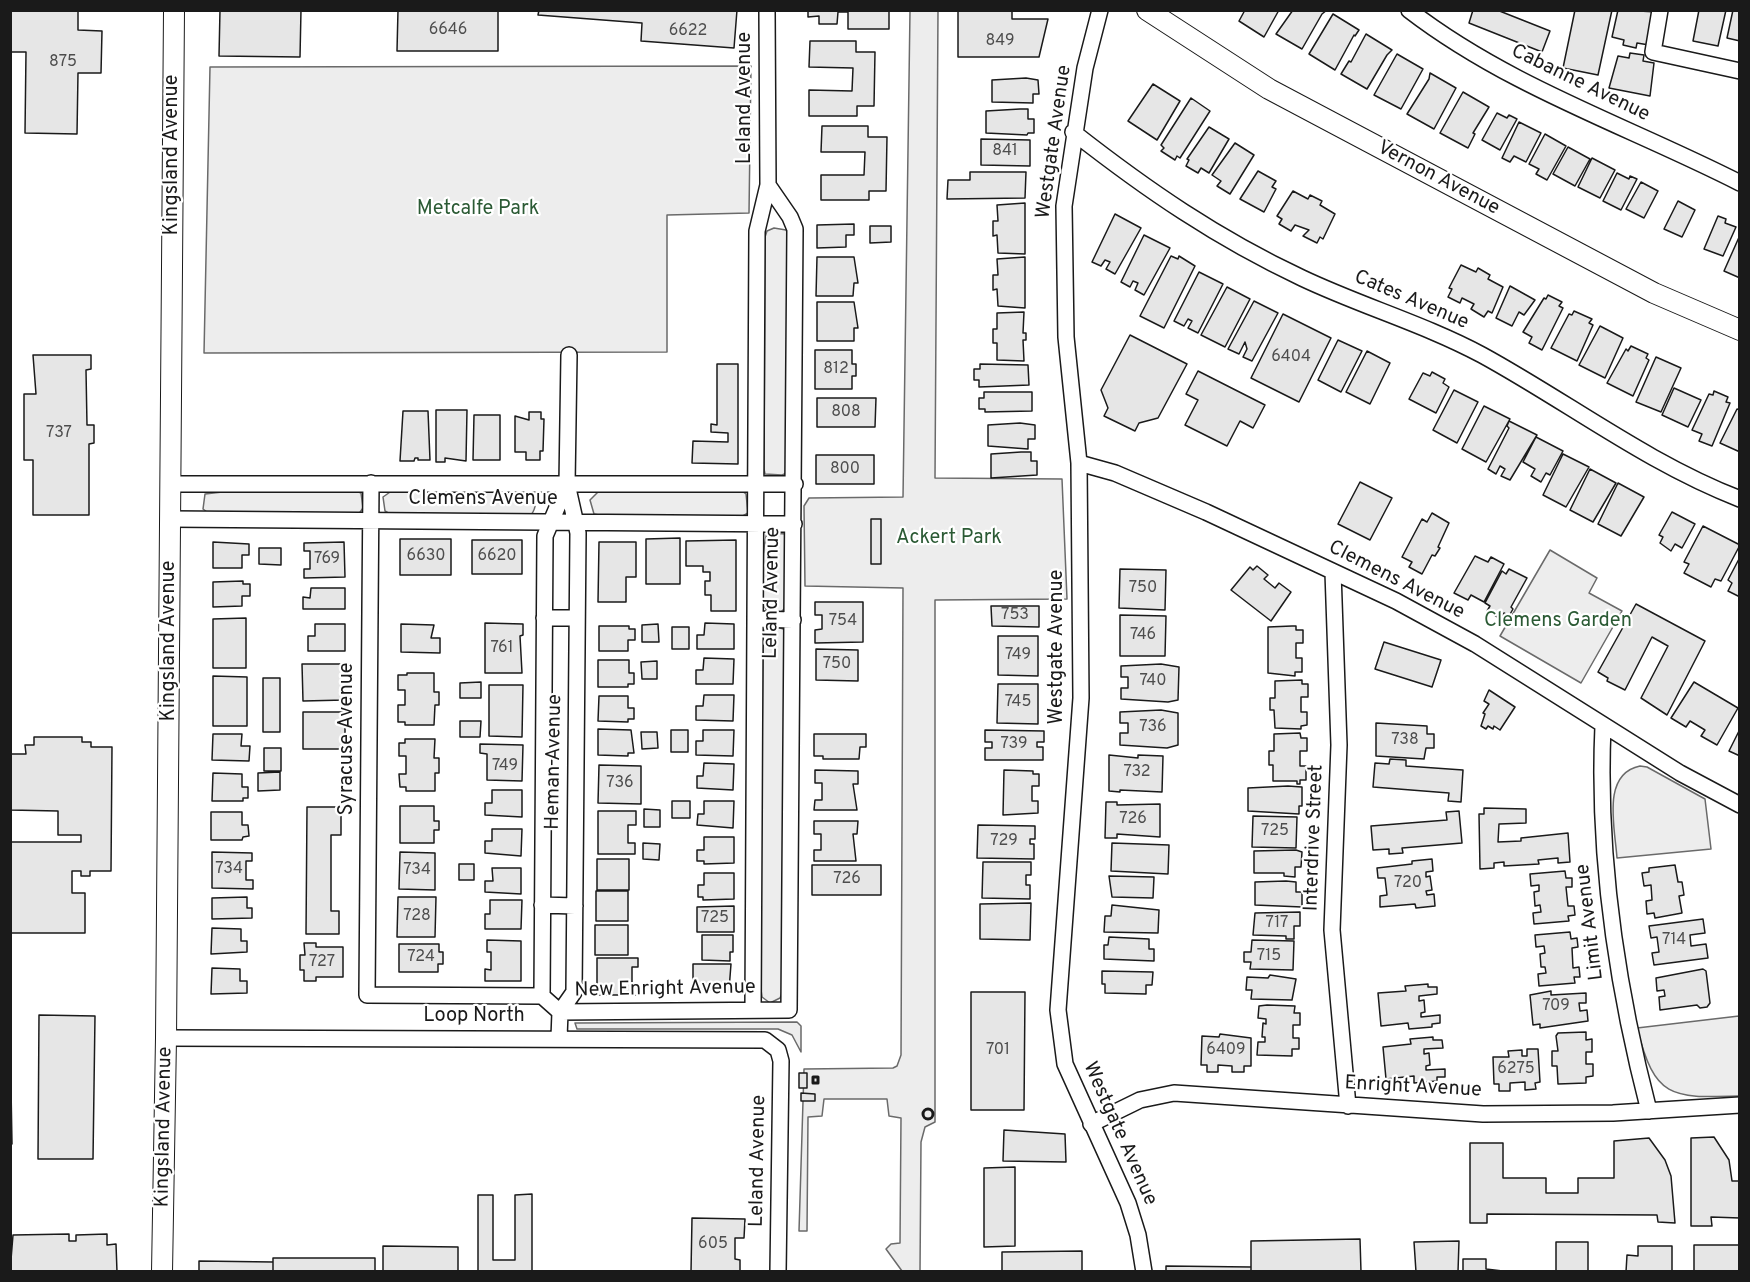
<!DOCTYPE html>
<html>
<head>
<meta charset="utf-8">
<style>
  body { margin:0 }
  #map { position:relative; width:1750px; height:1282px; overflow:hidden; background:#fff; font-family:Overpass,sans-serif }
  canvas { display:block }
  .frame { position:absolute; inset:0; border:12px solid #1a1a1a; pointer-events:none }
</style>
</head>
<body>
<div id="map">
<canvas width="1750" height="1282"></canvas>
<div class="frame"></div>
</div>
<script>
const context = document.querySelector('canvas').getContext('2d');
context.lineJoin = 'round';
function fillPath(path, color) {
  context.fillStyle = color;
  context.fill(path, 'evenodd');
}
function stroke(path, color, width, dash) {
  context.strokeStyle = color;
  context.lineWidth = width;
  context.lineCap = dash ? 'butt' : 'round';
  context.setLineDash(dash || []);
  context.stroke(path);
}
function write(font, color, halo, rows, align = 'center') {
  context.font = font + ' Overpass,sans-serif';
  context.lineWidth = 4.5;
  context.setLineDash([]);
  context.textBaseline = 'middle';
  context.strokeStyle = halo;
  context.fillStyle = color;
  for (const [text, x, y, turn = 0] of rows) {
    context.save();
    context.translate(x, y);
    context.rotate((+turn || 0) * Math.PI / 180);
    context.textAlign = isNaN(turn) ? turn : align;
    if (halo) context.strokeText(text, 0, 0);
    context.fillText(text, 0, 0);
    context.restore();
  }
}
const green = new Path2D(`
  M910,11H938L935,478L1062,479L1067,599L935,600V1122L925,1127L921,1142L920,1271H902L886,1249L891,1244L900,1243L901,1118L889,1116L887,1099H824L822,1116L808,1117L807,1231H799L804,1069L893,1068L897,1066L901,1055L903,588L805,586L804,506L809,498L903,497Z
  M751,66L749,213L667,215V352L204,353L210,67Z
  M774,228L786,230L789,235L787,473L782,475L765,474L764,469L765,237L767,231Z
  M393,490L529,491C537,498 537,507 531,515L390,514L385,511L383,497Z
  M231,491H356L361,493L363,508L358,515L207,512L203,509L205,494Z
  M599,491H742L746,494L748,513L741,517L599,515L594,514L590,500Z
  M767,533L787,534L785,608L781,612H768C758,604 763,546 767,533Z
  M1550,550L1597,578L1589,593L1622,611L1581,683L1500,636Z
  M775,626L786,630L784,989L780,998L770,1003L762,997L760,982L763,637L764,630Z
  M1640,766L1647,767L1705,799L1711,849L1617,858C1615,828 1601,774 1640,766Z
  M1739,1016V1096C1671,1098 1655,1099 1637,1028Z
  M797,1022L801,1026V1052L792,1035L778,1029H577L575,1023Z`);
fillPath(green, '#ededed');
stroke(green, '#6a6a6a', 1.5);
const building = new Path2D(`
  M10,10H78V30L102,31L101,73H78L77,134L25,133L26,52H10Z
  M220,10H301L300,57L219,56Z
  M398,10H498V51H397Z
  M539,10H737L734,48L641,41L642,23L538,15Z
  M808,10H889V29H848V12H838L837,24H819V16L808,17Z
  M958,10H1012V19H1048L1039,57H958Z
  M1245,10H1279L1264,37L1239,21Z
  M1293,10H1327L1322,14L1302,49L1276,34Z
  M1473,10H1497L1550,31L1542,52L1469,23Z
  M1575,10H1612L1598,75L1563,68Z
  M1618,10L1658,12L1649,45L1637,43L1636,48L1623,45L1624,40L1612,37Z
  M1699,10H1726L1718,46L1693,41Z
  M1733,10H1740V41L1727,38Z
  M1333,14L1359,30L1355,36L1354,35L1335,70L1309,54Z
  M1366,34L1392,50L1387,55L1367,89L1341,74L1349,61L1351,62Z
  M810,41H856V52H875L874,106H857V116H809V90L852,91L853,68L809,67Z
  M1630,53L1644,55L1643,61L1654,63L1650,96L1609,88L1618,56L1629,58Z
  M1397,54L1423,69L1401,109L1374,95Z
  M1430,73L1456,88L1434,129L1407,114L1429,79Z
  M1026,78L1038,80L1039,94H1033V103L992,102V80Z
  M1153,84L1180,101L1157,140L1128,121Z
  M1463,92L1489,107L1473,133L1475,134L1468,148L1440,133Z
  M1191,98L1210,111L1180,158L1177,156L1175,160L1161,151L1164,148L1161,145Z
  M1020,109H1028V119H1034V133H1028L1027,135L986,133V111Z
  M1497,113L1507,118L1509,115L1517,119L1500,150L1482,140Z
  M1519,122L1541,133L1526,162L1514,156L1510,162L1502,158Z
  M822,126H868V137H887L886,191H869V200H821V175H864L865,152H821Z
  M1209,127L1229,139L1209,173L1201,168L1198,173L1186,166L1189,160L1187,159Z
  M1545,134L1566,146L1547,180L1536,174L1539,169L1529,164Z
  M981,139L1030,140V166L981,165Z
  M1235,143L1254,155L1230,194L1217,186L1221,181L1212,175Z
  M1568,147L1590,159L1575,186L1553,174Z
  M1592,158L1615,170L1600,198L1578,187Z
  M1258,171L1276,181L1272,187L1276,189L1264,212L1240,199Z
  M970,172H1026L1025,198L947,199L948,180H970Z
  M1617,173L1629,179L1630,176L1637,179L1621,210L1603,201Z
  M1641,182L1658,191L1644,218L1626,209Z
  M1293,191L1308,199L1310,195L1322,201L1320,205L1335,214L1323,239L1320,237L1317,243L1303,236L1309,230L1295,225L1291,231L1279,224L1282,219L1277,216Z
  M1678,201L1695,210L1682,237L1664,229Z
  M1025,203V254L998,253L997,235L993,236V221H998L997,205Z
  M1115,214L1141,228L1115,274L1106,269L1110,262L1105,260L1101,266L1092,262Z
  M1718,216L1726,219L1725,223L1736,227L1723,256L1704,249Z
  M854,224V235H846V247L817,248V225Z
  M870,226H891V242L870,243Z
  M1144,235L1170,248L1144,295L1135,290L1138,283L1133,281L1130,287L1121,282Z
  M1740,235V278L1724,271Z
  M1171,256L1178,259L1179,256L1195,266L1164,328L1140,316Z
  M817,257H854L858,283H854L853,296H816Z
  M1025,257V308L998,306L997,289L993,290V275H998L997,259Z
  M1461,265L1476,272L1478,268L1490,275L1488,279L1503,287L1492,313L1488,311L1484,317L1471,309L1474,304L1462,298L1460,303L1448,297L1452,289L1449,288Z
  M1199,272L1223,284L1198,333L1188,328L1192,321L1188,319L1184,326L1174,321Z
  M1510,286L1535,300L1524,315L1519,312L1512,326L1496,318Z
  M1227,287L1250,299L1225,347L1201,335Z
  M1548,295L1562,302L1559,306L1563,308L1542,350L1529,343L1532,337L1523,332L1544,298L1546,299Z
  M1254,301L1278,313L1252,361L1243,357L1247,349L1245,342L1239,354L1228,349Z
  M817,302H854L858,328H854V341H817Z
  M1574,311L1592,319L1589,323L1593,325L1577,361L1551,348L1569,314L1572,315Z
  M1024,312L1023,333H1026V340H1023L1024,361L997,360V343H993V329H997V313Z
  M1283,314L1331,338L1299,402L1251,378Z
  M1600,326L1623,338L1605,378L1579,365Z
  M1130,335L1187,364L1158,418L1139,423L1135,431L1104,416L1108,408L1101,390Z
  M1338,340L1362,351L1341,392L1318,380Z
  M1631,346L1648,354L1646,358L1649,360L1633,396L1607,383L1626,349L1628,351Z
  M815,350H852V364H856V376H852V389H815Z
  M1367,351L1390,363L1370,404L1346,392Z
  M33,355H91V369L86,370L87,425H94V443L89,444V515H33V460H24V394H36Z
  M1656,357L1681,368L1661,412L1636,402Z
  M717,364H738V464L692,463L693,441L728,442V433L711,432V424L717,425Z
  M980,364L1028,365L1029,385L979,387V380H974V369H980Z
  M1198,371L1265,405L1253,428L1240,421L1227,446L1185,425L1198,400L1186,394Z
  M1432,372L1445,379L1443,383L1449,387L1436,413L1409,399L1423,373L1430,376Z
  M1674,388L1701,400L1688,427L1662,415Z
  M1454,390L1478,402L1457,443L1433,430Z
  M1714,391L1728,397L1726,402L1730,403L1712,446L1699,441L1702,434L1692,430L1709,394L1713,395Z
  M984,392H1032V411L985,412V409H979V398H984Z
  M817,398H876L875,427H817Z
  M1484,406L1510,419L1486,462L1462,449Z
  M1737,409L1740,410V452L1720,443Z
  M436,410H467L466,461L445,458V462H436Z
  M403,411H428L430,460H418V458H415L414,461H400Z
  M529,412H541V419H544L543,451H540V460H526V452H515V416L529,420Z
  M474,415H500V460H473Z
  M1509,421L1537,435L1510,480L1501,476L1505,469L1500,466L1496,474L1488,469L1509,428L1507,426Z
  M1020,423L1035,425V439H1028V449L988,446V425Z
  M1536,437L1563,451L1550,475L1546,473L1541,482L1531,476L1535,469L1523,462Z
  M1021,452H1031V461H1037V475L991,478V454Z
  M1563,454L1589,467L1566,507L1543,495Z
  M816,455H874V484H816Z
  M1590,469L1616,483L1593,522L1570,510Z
  M1360,482L1392,498L1370,540L1338,524Z
  M1618,483L1644,497L1621,536L1598,524Z
  M1672,512L1695,524L1682,548L1675,544L1671,551L1660,543L1663,537L1659,535Z
  M1432,513L1449,523L1438,547L1440,548L1435,556L1432,555L1422,574L1409,567L1412,562L1402,557L1422,519L1427,522Z
  M871,519H881V564H871Z
  M1703,526L1740,545L1721,581L1715,579L1711,587L1684,573L1689,564L1684,562Z
  M680,538V584H646V539Z
  M400,539H451V575H400Z
  M472,540H522V574H472Z
  M736,540V611H711V595H705V581H710V572H703V566H686V541Z
  M213,542L249,544V555H242V568H213Z
  M344,542L345,577L304,578V569H310V551H304V543Z
  M599,542H636V577H626V602H598Z
  M259,548H281V565L259,564Z
  M1475,556L1488,562L1491,557L1504,564L1484,602L1471,595L1468,600L1454,593Z
  M1740,557V597L1728,591L1732,583L1728,580Z
  M1257,566L1268,575L1264,579L1275,588L1279,583L1291,592L1271,621L1231,590L1250,567L1253,570Z
  M1120,569L1166,570L1165,610L1119,608Z
  M1509,569L1527,578L1511,607L1513,609L1509,616L1504,613L1501,619L1487,611L1490,606L1485,603L1502,571L1506,574Z
  M243,581V584H250V596H242V606L213,607V582Z
  M311,588H345V609H303V597L310,598Z
  M815,602H863V642L815,643V630L822,629V615H815Z
  M1636,604L1705,641L1667,715L1641,698L1668,646L1652,637L1625,690L1607,681L1608,678L1598,672Z
  M991,606H1039V627L992,626Z
  M1120,615L1166,616L1165,656H1120Z
  M246,618V668H213V619Z
  M485,623L523,624V635L520,636L522,673H485Z
  M705,623L734,624V649H697V635H704Z
  M315,624H345V651H308V636H315Z
  M401,624L434,625L431,638H440V653L401,652Z
  M658,624L659,642H642V625Z
  M599,626H629V629H635V640H628V651H599Z
  M1292,626H1296V630H1303V643H1296V658H1302V672H1295V676L1268,673V627Z
  M672,627H689V649H672Z
  M998,636H1038V676L998,675Z
  M1384,642L1441,660L1432,687L1375,669Z
  M816,649L858,650V681L816,680Z
  M704,658L734,659L733,684H696V670H703Z
  M598,660H629V673H634V684H628V687H598Z
  M657,661V679H642L641,662Z
  M302,664H345V700L303,701Z
  M1161,664L1179,667L1178,700L1168,702L1121,699V688H1128V677H1121V666Z
  M407,673H434V692H439V705H435L434,725H405V722H398V705H405V690H398V675H407Z
  M213,676L247,677V726H213Z
  M263,678H280V732H263Z
  M1302,680V684H1308V697H1301V712H1307V725L1301,726V729L1275,728L1274,710H1270V698H1275V681Z
  M481,682V698H460V683Z
  M1694,682L1738,708L1717,745L1701,736L1705,730L1690,721L1686,727L1671,718Z
  M998,684H1038V724L997,723Z
  M489,685H523L522,737L489,736Z
  M1489,690L1515,707L1500,730L1494,726L1493,729L1488,726L1486,729L1481,726L1485,714L1483,713L1489,704L1484,701Z
  M704,695H734L733,721L696,720V706H703Z
  M599,696H628V708H634V719H628V722L598,721Z
  M1161,710L1178,713V745L1167,748L1120,745V733H1128V723H1120V712Z
  M303,712H345V749H303Z
  M460,721H481L480,737H460Z
  M1376,723L1427,726V734H1434V748H1426L1424,759L1376,756Z
  M598,729L631,730L634,753H628V756L598,755Z
  M1740,729V756L1729,751Z
  M671,730H688V752H671Z
  M703,730H734L733,756L696,755V741H703Z
  M985,730L1044,731V742H1037V747H1043V760H985V748H992V742H985Z
  M641,732H657L658,748L642,749Z
  M1300,733L1301,738H1307V751H1300V766H1306V780H1300V784H1297V781H1273V765H1269V751H1274V734Z
  M213,734H242L241,746H250L249,761L212,760Z
  M814,734H866V747H860L859,759H823V756H814Z
  M34,737H82V742H91V747H112L111,871H90V876H81V871H72V893H85V933H10V842H81V835H58V811L10,810V754H26L25,745H34Z
  M405,739H435L434,758H439V773H435V791H406V787H400L399,774H406V756H399V743H405Z
  M480,744L523,745L522,781L487,780V754L480,753Z
  M264,748H281V771H264Z
  M1109,755L1138,758V755L1163,756L1162,792L1120,790V792L1109,791Z
  M1390,759L1406,760V766L1463,770L1461,802L1448,801L1449,793L1373,787L1375,763L1389,764Z
  M704,763L734,764L733,790L697,788V776H703Z
  M599,765L641,766V804L598,803Z
  M815,770L858,771V784H853L857,810H814L815,800H822V783H815Z
  M1004,770L1033,771V774H1039V786H1032V801H1038V813L1003,815Z
  M280,772V790L258,791V773Z
  M213,773L242,774V787H248V798H243V801H212Z
  M1288,786L1302,787V806H1299V814L1248,811V788Z
  M492,790H522V817L485,815V803H492Z
  M672,801H690V818H672Z
  M704,801H734L733,828L697,825L698,814H704Z
  M1106,802H1117V805L1160,804V837L1117,834V838H1105Z
  M400,806H434V821H439V830H434V843H400Z
  M307,807H341V835H331V911H339V934H306Z
  M1484,808L1526,809V823L1499,824L1498,842L1521,841V838L1568,833L1570,862L1558,863V858L1538,860L1539,864L1504,866V862L1494,863V868L1480,869L1479,814H1484Z
  M644,809L660,810V827H644Z
  M598,811H636V825H628V843H635V854H598Z
  M1459,811L1462,843L1402,848L1403,853L1389,854V849L1373,850L1371,826L1447,820L1446,812Z
  M211,812H242V825H248L249,836L243,837L242,840H211Z
  M1253,816L1297,817L1296,848L1252,847Z
  M814,821H858L857,834H853L856,861H814V850H821V834H814Z
  M978,825L1035,826V839H1030V844H1034V859L977,858Z
  M492,829H522L521,856L485,853V841H492Z
  M704,837H734V863L704,864V861H697V850H704Z
  M643,843L660,844L659,860L643,859Z
  M1112,843L1169,845L1168,874L1111,871Z
  M1296,850L1302,852L1301,867H1295V877L1284,876V873H1254V851Z
  M212,852L252,853V861H246V880H253V889L212,888Z
  M400,852L435,853V890L399,889Z
  M597,859H629V890H597Z
  M1432,859L1433,871L1426,872V877L1430,876L1432,890L1426,891L1427,895L1434,894L1435,906L1416,908L1415,904L1380,907V896L1387,895L1385,878H1378L1377,868L1412,864V861Z
  M983,862H1031V875H1026V885H1030V899L982,898Z
  M459,864H474V880H459Z
  M812,865H881V895H812Z
  M1675,865L1678,882H1682L1684,895L1679,896L1682,913L1655,918L1654,913L1647,914L1646,901L1652,900L1651,885L1644,886L1642,873L1649,872V868Z
  M492,868H521V894L485,892V881H493Z
  M1565,871L1566,878H1572V887H1566L1568,906H1574L1575,915L1568,916L1569,921L1534,924L1533,913L1541,912L1540,905L1535,906L1534,892L1539,891V885L1531,886L1530,874Z
  M704,873H734V899L703,900V897H698V885H704Z
  M1109,876L1154,877L1153,898L1112,897Z
  M1286,881L1296,882V892H1302V907L1255,905V882Z
  M596,891H628V921H596Z
  M247,897V908H252V918L212,919V898Z
  M398,897H436L435,937H397Z
  M490,900H522L521,929H485V914H490Z
  M1031,903L1030,940L980,939V904Z
  M1112,905L1159,910L1158,933L1104,932L1105,916H1111Z
  M734,906V932H697V907Z
  M1300,912V926H1294V939H1286V936L1253,935L1255,913Z
  M1703,919L1705,933L1690,935L1691,946L1706,944L1708,958L1654,965L1652,953L1659,952L1657,937L1651,938L1649,926Z
  M595,925H628V955H595Z
  M212,928L241,929V941H247V952L211,954Z
  M1570,932L1571,939L1577,938L1578,947L1572,948L1573,968L1579,967L1580,977H1574L1575,983L1539,986L1538,974L1546,973L1545,967H1541L1540,954L1545,953L1544,946L1536,947L1535,935Z
  M702,935H733V952H730V961L702,960Z
  M1109,937L1149,939V949H1154V961L1104,959V945H1108Z
  M487,940L521,941V981H485V969L491,970V952H487Z
  M1252,940L1294,941L1293,970L1250,969L1251,962H1244V952H1251Z
  M304,943H316V947H343V977H316V981H304V970H300V955H305Z
  M399,944H439V952H443V964H438V972H399Z
  M597,958H638V967H632V986H639V995H597Z
  M693,964H731L729,990L693,989Z
  M212,968L240,969V981H247V993L211,994Z
  M1703,969L1706,971L1710,1003L1707,1007L1700,1008L1697,1005L1660,1010L1659,997L1665,996L1664,990L1657,991L1656,978Z
  M1102,971L1153,972L1152,985H1146V994L1105,993V984H1102Z
  M1270,975L1296,979L1292,1000L1251,999L1252,990H1246L1247,977L1268,978Z
  M1428,984V987H1437V994L1419,996V1001L1424,1000L1425,1012L1421,1013V1017L1440,1015V1023L1432,1024V1027L1409,1029L1408,1023L1381,1026L1378,993L1406,991L1405,986Z
  M1551,991V995L1586,993V1003H1579L1580,1011L1587,1010L1588,1021L1540,1028V1024L1533,1025L1530,995Z
  M971,992H1025L1024,1110H971Z
  M1267,1005L1295,1006L1294,1013H1300V1025H1293V1038H1299V1049H1292V1056L1257,1055L1258,1042H1265V1037H1262L1263,1023L1266,1024V1019L1258,1018L1259,1006Z
  M39,1015L95,1016L93,1159H38Z
  M10,1032L12,1144H10Z
  M1586,1032V1040L1592,1039V1052H1586V1064H1593V1076L1586,1077V1083L1558,1084L1557,1066H1552V1051H1558L1556,1036L1558,1033Z
  M1220,1034L1251,1038V1066H1244V1072H1232V1066L1218,1065V1072H1207V1065H1201L1202,1036L1219,1037Z
  M1433,1037V1040H1442L1443,1048L1424,1049V1054L1429,1053L1430,1065L1426,1066V1070L1445,1069V1077H1437V1081L1414,1083V1076L1386,1079L1383,1047L1411,1044L1410,1039Z
  M1527,1049H1538L1540,1082L1535,1083L1536,1089L1525,1090V1082L1510,1083V1091H1499V1084H1494L1493,1057H1509L1508,1051L1522,1050V1056H1527Z
  M799,1073H807V1088H799Z
  M801,1093L815,1094V1101H801Z
  M1004,1130L1065,1134L1066,1162L1003,1161Z
  M1714,1137L1729,1160L1732,1181H1740V1218L1711,1217L1712,1226H1691V1138Z
  M1649,1138L1665,1160L1671,1176L1675,1223L1658,1222L1657,1215L1487,1214V1223H1470V1143H1503V1178H1546V1193H1578V1178H1614V1141Z
  M1015,1167V1246L984,1247V1168Z
  M532,1194V1272H478V1195H493V1260H515V1195Z
  M692,1218L745,1219L744,1238H735V1259L740,1260V1272H691Z
  M69,1234V1241H76V1235L107,1234V1245L116,1244L117,1272H10L13,1235Z
  M1360,1239L1361,1272H1251V1241Z
  M1459,1241L1458,1272H1416L1414,1242Z
  M1556,1242H1588V1272H1556Z
  M1694,1245H1740V1272H1694Z
  M383,1246L458,1247V1272H383Z
  M1638,1246H1672V1272H1626L1627,1255L1638,1256Z
  M1082,1251V1272H1002V1252Z
  M273,1258H375V1272H273Z
  M1463,1259H1486V1269L1511,1272H1463Z
  M199,1261L273,1262V1272H199Z
  M1166,1266L1251,1267V1272H1166Z`);
fillPath(building, '#e6e6e6');
stroke(building, '#1a1a1a', 1.5);
const minor = new Path2D(`
  M1100,10L1085,68L1064,206L1066,337L1079,463L1081,698L1058,1010L1065,1064L1128,1203L1138,1235L1144,1272
  M1409,10C1509,87 1628,126 1740,183
  M1660,10L1653,52L1740,71
  M1073,132C1147,190 1217,238 1302,278C1361,306 1424,324 1482,355C1568,402 1647,463 1740,499
  M1079,463L1115,473L1206,512L1396,601L1475,644L1680,773L1740,805
  M371,483L367,995L542,996L560,1012L789,1010L795,229L790,217L768,185
  M171,484H795
  M171,519L794,524
  M1333,572L1339,745L1332,930L1348,1106
  M544,618H577
  M755,619L793,620
  M1603,726C1597,857 1616,984 1649,1111
  M542,905L575,906
  M542,996L545,536L567,484
  M753,1010L757,231L768,185L767,10
  M166,1038L765,1040L778,1050L781,1061L778,1272
  M559,1038L560,1012L574,992L578,533L567,484L569,355
  M1091,1124L1140,1100L1174,1093L1483,1114L1613,1113L1740,1105`);
const tertiary = new Path2D(`
  M1147,10L1269,89L1654,293L1740,330
  M162,1272L166,1038L174,10`);
stroke(minor, '#1a1a1a', 18);
stroke(tertiary, '#1a1a1a', 22);
stroke(minor, '#fff', 15);
stroke(tertiary, '#fff', 20);
stroke(new Path2D(`
  M813,1077H818V1083H813Z
  M923 1114a5 5 0 1 1 10 0a5 5 0 1 1-10 0Z`), '#1a1a1a', 3);
write('16px', '#4d4d4d', null, [
  ["6646",448,31],
  ["6622",688,32],
  ["849",1000,42],
  ["875",63,63],
  ["841",1005,152],
  ["6404",1291,358],
  ["812",836,370],
  ["808",846,413],
  ["737",59,434],
  ["800",845,470],
  ["6630",426,557],
  ["6620",497,557],
  ["769",327,560],
  ["750",1143,589],
  ["753",1015,616],
  ["754",843,622],
  ["746",1143,636],
  ["761",502,649],
  ["749",1018,656],
  ["750",837,665],
  ["740",1153,682],
  ["745",1018,703],
  ["736",1153,728],
  ["738",1405,741],
  ["739",1014,745],
  ["749",505,767],
  ["732",1137,773],
  ["736",620,784],
  ["726",1133,820],
  ["725",1275,832],
  ["729",1004,842],
  ["734",229,870],
  ["734",417,871],
  ["726",847,880],
  ["720",1408,884],
  ["728",417,917],
  ["725",715,919],
  ["717",1277,924],
  ["714",1674,941],
  ["715",1269,957],
  ["724",421,958],
  ["727",322,963],
  ["709",1556,1007],
  ["701",998,1051],
  ["6409",1226,1051],
  ["6275",1516,1070],
  ["605",713,1245]
]);
write('20px', '#1a1a1a', '#fff', [
  ["Cabanne Avenue",1580,84,26],
  ["Leland Avenue",746,98,-90],
  ["Westgate Avenue",1055,142,-82],
  ["Kingsland Avenue",173,155,-90],
  ["Vernon Avenue",1438,179,28],
  ["Cates Avenue",1411,301,23],
  ["Clemens Avenue",483,500],
  ["Clemens Avenue",1396,581,27],
  ["Leland Avenue",773,593,-89],
  ["Kingsland Avenue",170,641,-90],
  ["Westgate Avenue",1058,647,-90],
  ["Syracuse Avenue",348,739,-90],
  ["Heman Avenue",555,762,-89],
  ["Interdrive Street",1315,838,-88],
  ["Limit Avenue",1591,922,-97],
  ["New Enright Avenue",665,990,-1],
  ["Loop North",474,1017],
  ["Enright Avenue",1413,1088,3],
  ["Kingsland Avenue",165,1127,-89],
  ["Westgate Avenue",1119,1134,66],
  ["Leland Avenue",759,1161,-89]
]);
write('20px', '#2b5a34', '#fff', [
  ["Metcalfe Park",478,210],
  ["Ackert Park",949,539],
  ["Clemens Garden",1558,622]
]);
</script>
</body>
</html>
